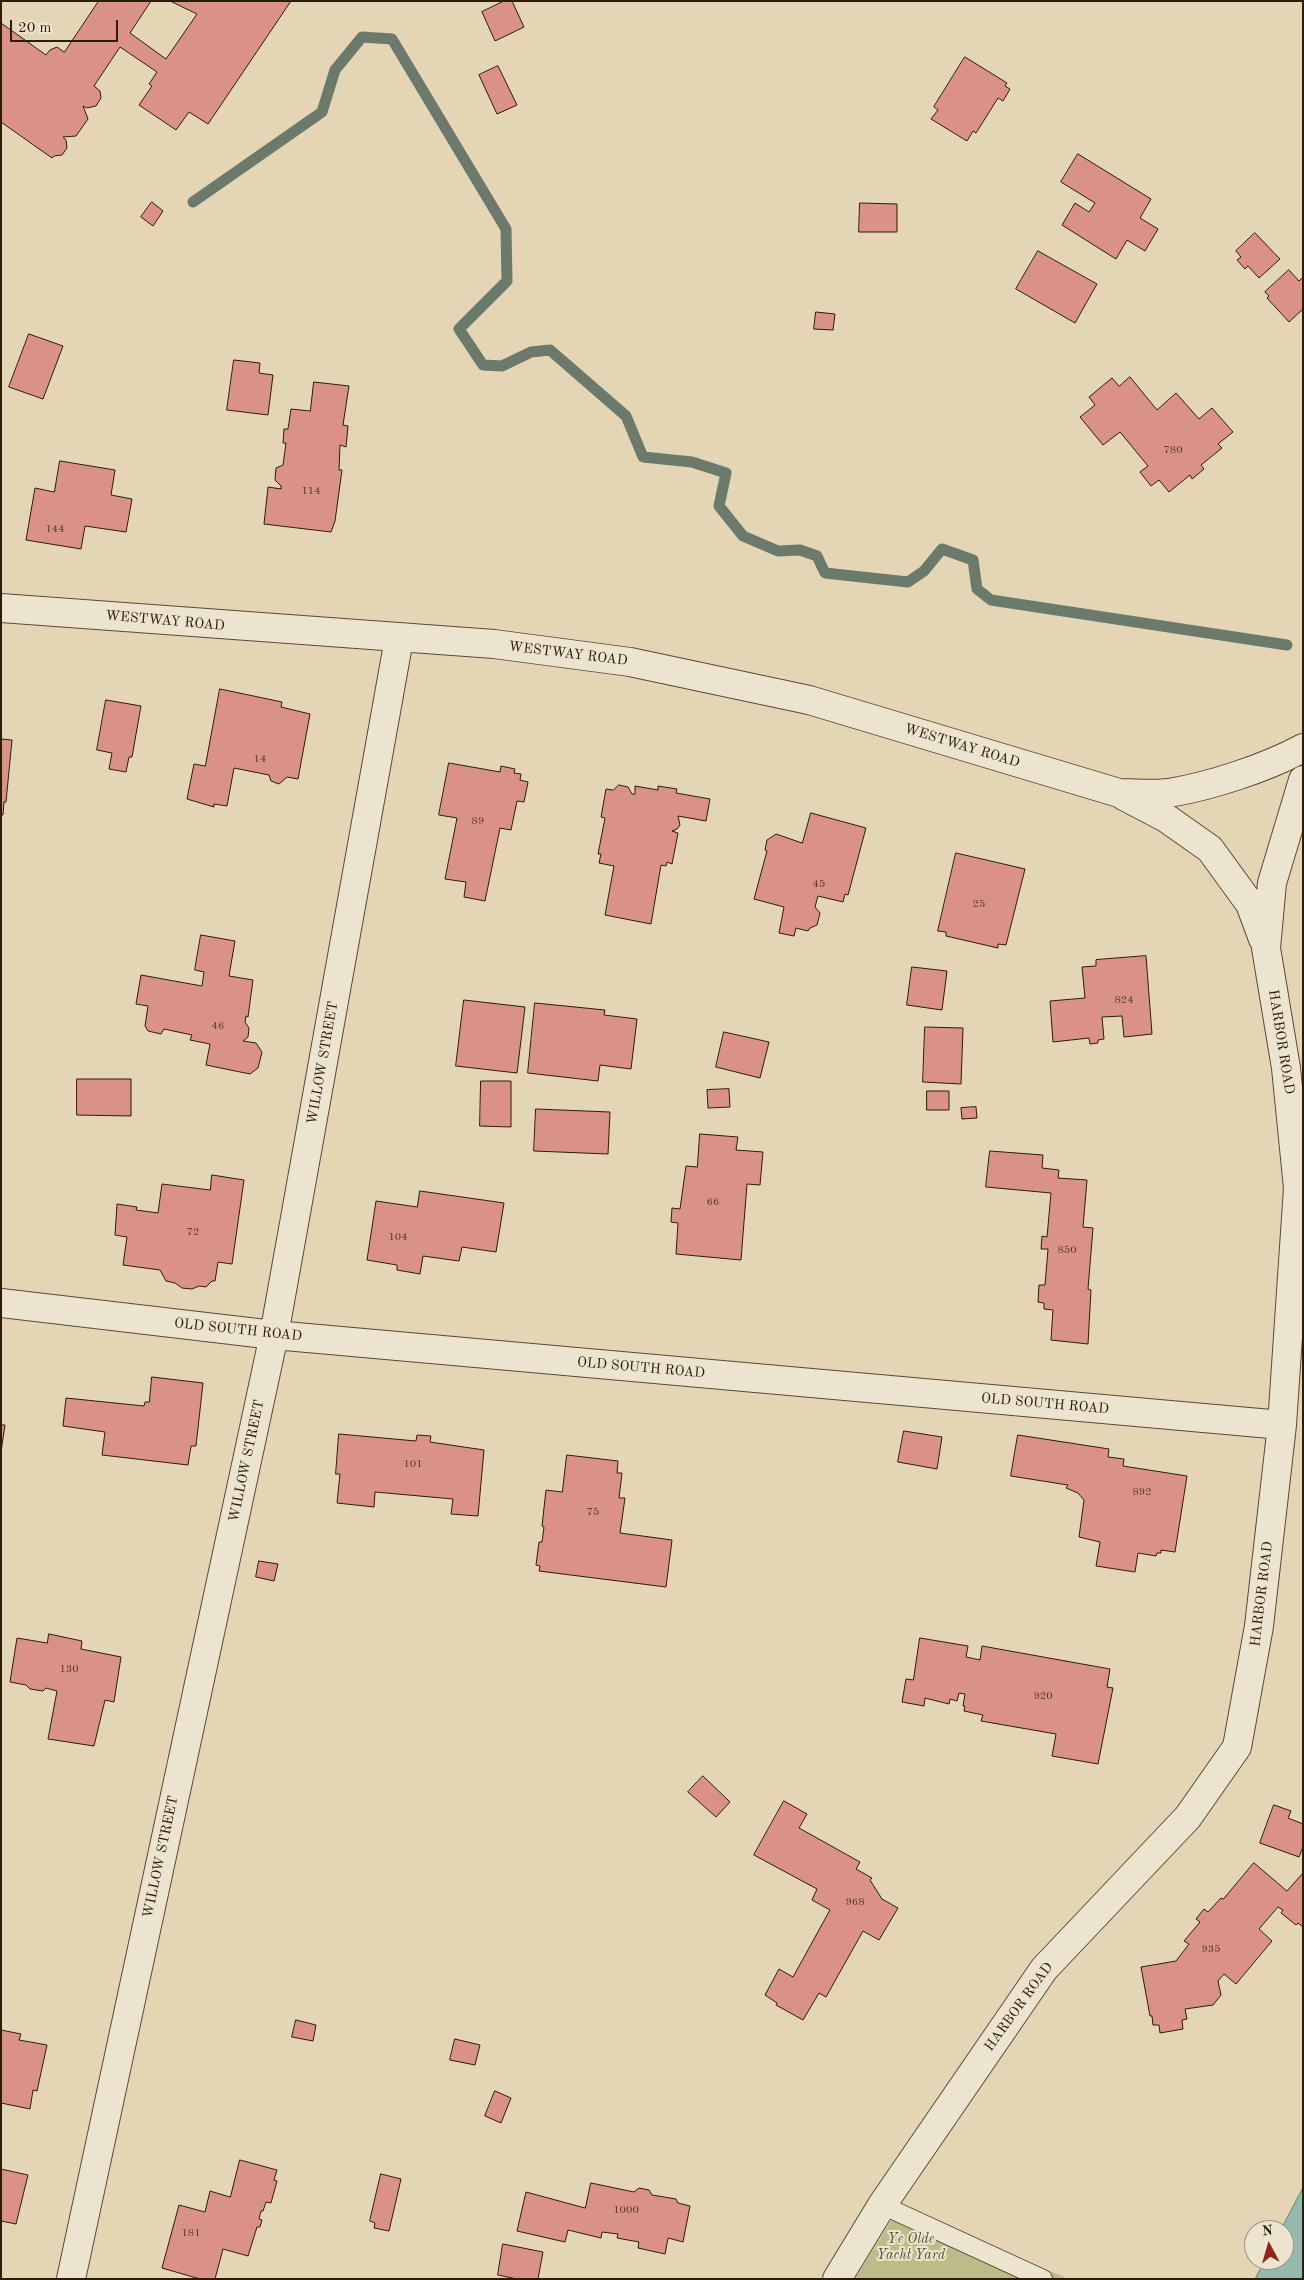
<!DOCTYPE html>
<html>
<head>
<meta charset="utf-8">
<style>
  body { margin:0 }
  #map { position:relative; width:1304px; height:2280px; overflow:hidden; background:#e4d6b5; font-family:"Old Standard TT",serif }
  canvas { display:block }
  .frame { position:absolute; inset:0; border:2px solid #2d1c08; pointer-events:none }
  .north { position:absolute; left:1244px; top:2220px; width:50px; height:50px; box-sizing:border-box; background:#ede4cf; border:1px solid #a0947f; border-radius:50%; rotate:354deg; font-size:14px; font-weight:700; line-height:20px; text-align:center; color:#2d1c08 }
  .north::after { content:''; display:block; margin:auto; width:18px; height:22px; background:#8f2418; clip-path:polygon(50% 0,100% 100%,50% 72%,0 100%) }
  .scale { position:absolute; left:10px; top:20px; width:108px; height:22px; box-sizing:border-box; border:2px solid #2d1c08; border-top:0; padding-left:6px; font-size:15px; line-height:18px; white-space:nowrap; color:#2d1c08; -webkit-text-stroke:4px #ede4cf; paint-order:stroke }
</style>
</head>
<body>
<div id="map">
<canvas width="1304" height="2280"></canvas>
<div class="frame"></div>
<div class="north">N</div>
<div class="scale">20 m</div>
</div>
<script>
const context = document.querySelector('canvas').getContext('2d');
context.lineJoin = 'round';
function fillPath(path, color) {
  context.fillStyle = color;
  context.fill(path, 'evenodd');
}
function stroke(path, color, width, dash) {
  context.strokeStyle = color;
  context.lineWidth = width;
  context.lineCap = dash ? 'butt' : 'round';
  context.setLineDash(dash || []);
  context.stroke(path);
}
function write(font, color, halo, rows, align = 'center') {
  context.font = font + ' "Old Standard TT",serif';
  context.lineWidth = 4;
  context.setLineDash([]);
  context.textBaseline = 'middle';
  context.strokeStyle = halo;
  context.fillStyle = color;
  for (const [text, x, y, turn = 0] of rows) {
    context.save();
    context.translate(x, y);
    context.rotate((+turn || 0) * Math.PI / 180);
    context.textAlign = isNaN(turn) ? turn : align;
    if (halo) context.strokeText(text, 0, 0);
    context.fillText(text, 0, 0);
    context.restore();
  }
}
fillPath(new Path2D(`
  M899,2208L1069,2279H855Z`), '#bbbc88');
const water = new Path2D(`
  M1303,2188V2279H1255L1265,2260H1284V2230H1281Z`);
fillPath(water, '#95b9ac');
stroke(water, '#6b7a6a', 1);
stroke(new Path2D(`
  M193,202L322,112L335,70L362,37L392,39L506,229L507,281L459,329L483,365L502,366L531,352L550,350L626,416L643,457L692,462L726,473L719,506L743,536L778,551L800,550L817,556L825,573L908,582L924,571L942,549L973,560L977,589L991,600L1287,645`), '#6b7a6a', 11);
const building = new Path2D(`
  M99,1H151L130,33L166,59L197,14L170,1H291L208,124L189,112L176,130L139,105L152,86L149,84L157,72L120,47L94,86L100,91L101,98L96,106L87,108L83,106L88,119L76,136L63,137L66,140L67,148L62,155L54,156L52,158L1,122V23L46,55L50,50L57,47L64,52Z
  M504,1H512L524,27L495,41L482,12Z
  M965,57L1007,83L1005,86L1010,89L1003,101L998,98L976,133L973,131L967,141L931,119L938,110L934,107Z
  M498,66L517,105L497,114L479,75Z
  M1078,154L1151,199L1140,218L1158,229L1145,251L1127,240L1116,259L1062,225L1075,203L1089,212L1095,203L1061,182Z
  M152,202L163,211L153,226L141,217Z
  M860,203L897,204V232H859Z
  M1255,233L1280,259L1259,278L1248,266L1245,269L1237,260L1241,257L1236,251Z
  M1038,251L1097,284L1075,323L1016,289Z
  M1289,270L1299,281L1303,277V309L1289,322L1267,298L1269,296L1265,292Z
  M816,312L835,314L833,330L814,329Z
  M29,334L63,346L43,399L9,387Z
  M234,360L260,363L259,373L273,375L268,415L227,410Z
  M1130,377L1157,410L1176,393L1199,419L1212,408L1233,432L1218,444L1222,448L1201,465L1204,469L1192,479L1190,475L1169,492L1159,480L1151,486L1140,472L1148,466L1120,432L1103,445L1080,417L1095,405L1089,397L1112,378L1119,386Z
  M314,382L349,386L343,425L348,426L346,447L340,445L339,470H342L335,521L331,532L264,524L268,487L281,489V486L275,480L276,468L283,465L286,443H283L284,429H288L291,409L310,411Z
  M60,461L115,470L111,495L132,499L126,532L85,526L81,549L26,540L35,488L54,492Z
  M220,689L282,702L281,707L310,714L298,779L287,777L279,784L271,781L269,775L234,768L227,806L214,804V807L187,799L194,764L205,766Z
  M106,700L141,706L132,757H129L126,772L109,769L112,753L97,750Z
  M1,739L12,740L6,802H4L3,815H1Z
  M449,763L500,772L501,766L515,769L514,773L521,774L520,780L528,782L524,802L517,801L511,830L500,828L485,901L464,897L466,882L445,879L457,818L439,815Z
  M619,785L628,787L632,794H635V786L658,790V786L677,789L676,793L710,799L706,821L678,816L680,825L677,829L672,831L678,833L672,864L667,862L666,866L661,865L651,924L605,915L614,866L599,863L601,854H598L605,818L601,817L606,789L613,790Z
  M811,813L866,828L848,895L845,894L843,902L818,896L815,907L820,913L817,925L810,928L808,931L796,928L794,936L779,933L784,907L754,899L767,851L765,850L767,840L776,834L802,843Z
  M956,853L1025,869L1006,945L998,944V948L946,936V932L938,931Z
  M201,935L235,941L229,976L253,980L248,1017L246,1016L245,1022L249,1028L248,1037L243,1041L256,1043L262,1052L258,1068L250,1074L206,1065L210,1044L190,1040L192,1035L164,1029L161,1034L148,1031L145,1026L148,1006L136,1004L141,975L202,986L204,972L195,970Z
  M1146,956L1152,1034L1124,1037L1122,1016L1102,1017L1104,1039L1098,1040V1043L1090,1044L1089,1038L1053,1042L1050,1001L1085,998L1082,967L1096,966V960Z
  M912,967L947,971L942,1010L907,1005Z
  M464,1000L525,1007L517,1073L456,1066Z
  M535,1003L605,1010L604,1015L637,1019L631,1069L600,1065L598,1081L528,1073Z
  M925,1027L963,1028L961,1084L923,1082Z
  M724,1032L769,1042L760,1078L716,1067Z
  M77,1079H131V1116L77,1115Z
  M481,1081H511V1127L480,1126Z
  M729,1089L730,1107L708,1108L707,1090Z
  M927,1091H949V1110H927Z
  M976,1107L977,1118L962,1119L961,1108Z
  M536,1109L610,1112L608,1154L534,1151Z
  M700,1134L738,1137L736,1150L763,1152L760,1185L747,1184L741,1260L676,1254L678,1223L671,1222L672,1208L680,1209L686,1166L697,1167Z
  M990,1151L1043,1155L1042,1168L1059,1170L1058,1178L1087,1180L1083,1227L1093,1228L1088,1289L1091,1290L1088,1344L1051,1340L1053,1310L1044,1309V1303L1038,1302L1039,1285H1045L1048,1249H1041L1042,1236L1047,1237L1051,1193L986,1187Z
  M212,1175L244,1180L232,1264L218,1262L215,1281H212L206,1287L199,1286L192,1289L182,1288L175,1283L166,1281L160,1270L123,1265L127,1237L115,1235L117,1204L137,1207L136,1210L158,1213L162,1184L210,1190Z
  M420,1191L504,1203L496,1252L462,1247L459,1261L423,1256L420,1274L397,1270V1265L367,1260L376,1201L417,1207Z
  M152,1377L203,1383L196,1446H191L188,1465L102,1455L105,1432L63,1426L66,1398L144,1406L145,1402H149Z
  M1,1425H5L1,1452Z
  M904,1431L942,1437L937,1469L898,1462Z
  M339,1434L416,1441L417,1435L431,1436L430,1442L484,1450L478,1516L451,1514L453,1499L375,1492L374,1507L337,1503L340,1474H336Z
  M1018,1435L1109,1449L1108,1457L1124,1459L1123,1466L1187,1476L1175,1552L1161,1550V1553H1157L1156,1556L1138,1553L1135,1572L1096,1566L1100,1542L1079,1537L1084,1500L1078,1493L1066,1488L1068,1485L1011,1476Z
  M567,1455L618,1461L617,1473H622L619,1498H625L620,1533L672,1540L666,1587L539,1571L540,1566L536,1565L539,1542H542L544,1527L542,1526L546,1490L562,1492Z
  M259,1561L278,1564L274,1581L256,1577Z
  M49,1634L82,1641L81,1649L121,1657L114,1702L105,1700L94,1746L48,1739L57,1691L46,1688L43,1691L30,1689L26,1685L10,1682L17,1638L47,1643Z
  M920,1638L968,1646L966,1657L980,1660L982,1646L1110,1669L1107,1687L1113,1688L1098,1764L1052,1756L1056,1734L981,1721L983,1715L964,1711L965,1706H963L965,1694L959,1693L957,1701L950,1699L949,1704L925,1698L924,1706L902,1702L906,1679L913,1680Z
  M703,1776L730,1802L716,1817L688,1792Z
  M784,1801L807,1814L799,1828L860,1862L856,1869L872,1878L870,1880L882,1899L898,1908L879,1940L863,1931L826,1997L819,1993L803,2020L776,2005L777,2003L765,1995L779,1969L793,1977L830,1910L812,1900L817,1889L754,1855Z
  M1274,1805L1291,1811L1288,1818L1303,1824V1847L1299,1857L1260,1843Z
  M1254,1863L1287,1891L1303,1873V1927L1298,1923L1296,1925L1281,1913L1283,1910L1278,1907L1259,1929L1272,1941L1236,1984L1224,1974L1218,1981L1221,1995L1213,2005L1185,2009L1187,2019L1182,2020L1183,2029L1160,2033L1159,2025H1153L1152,2016H1150L1141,1967L1176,1961L1189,1944L1184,1941L1200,1922L1196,1919L1204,1909L1208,1912L1221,1898L1223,1899Z
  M296,2020L316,2025L313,2041L292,2037Z
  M1,2030L21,2034L19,2040L47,2045L37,2091L33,2090L30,2109L1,2103Z
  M455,2039L480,2045L475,2065L450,2060Z
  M495,2091L511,2098L501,2123L485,2116Z
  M240,2160L277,2170L274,2180L277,2181L271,2203L266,2202L263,2211H261L259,2219L262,2220L260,2227H257L248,2256L223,2249L215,2279H200L162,2268L179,2205L205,2212L210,2191L230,2197Z
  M1,2169L28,2175L16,2224L1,2221Z
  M381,2174L401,2179L389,2231L374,2228L375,2223L370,2221Z
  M591,2183L634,2192L639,2188L649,2190L652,2195L676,2199L678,2203L690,2206L683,2242L668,2238L665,2254L638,2248L639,2242L617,2238L618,2234L602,2232L601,2238L568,2230L565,2242L517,2231L526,2192L585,2208Z
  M503,2244L543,2252L538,2279H517L498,2275Z`);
fillPath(building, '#da9288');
stroke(building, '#2d1c08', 1);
const lane = new Path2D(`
  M882,2205L1043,2279`);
const street = new Path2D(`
  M1,608L494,644L630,662L809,700L1119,793C1135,793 1153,795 1169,793C1211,786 1266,768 1303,748
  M1124,796L1166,818L1210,849L1250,904L1263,939
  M1,1303L274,1335L1282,1425
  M71,2279L274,1335L399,639
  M837,2279L882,2205L1044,1969L1188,1817L1237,1747L1259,1626L1282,1425L1298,1188L1286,1068L1266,948L1272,883L1303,780`);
stroke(lane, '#5b4a33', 20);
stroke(street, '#5b4a33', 30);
stroke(lane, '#ede4cf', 18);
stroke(street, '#ede4cf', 28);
write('11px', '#583a28', null, [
  ["780",1173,450],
  ["114",311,491],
  ["144",55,529],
  ["14",260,759],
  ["89",478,821],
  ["45",819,884],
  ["25",979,904],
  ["824",1124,1000],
  ["46",218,1026],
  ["66",713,1202],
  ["72",193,1232],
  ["104",398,1237],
  ["850",1067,1250],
  ["101",413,1464],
  ["892",1142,1492],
  ["75",593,1512],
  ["130",69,1669],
  ["920",1043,1696],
  ["968",855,1902],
  ["935",1211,1949],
  ["1000",626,2210],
  ["181",191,2233]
]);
write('14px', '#2d1c08', '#ede4cf', [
  ["WESTWAY ROAD",165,621,5],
  ["WESTWAY ROAD",568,654,7],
  ["WESTWAY ROAD",962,746,17],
  ["HARBOR ROAD",1281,1042,81],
  ["WILLOW STREET",323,1063,-80],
  ["OLD SOUTH ROAD",238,1330,6],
  ["OLD SOUTH ROAD",641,1368,5],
  ["OLD SOUTH ROAD",1045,1404,5],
  ["WILLOW STREET",247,1461,-78],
  ["HARBOR ROAD",1262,1594,-83],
  ["WILLOW STREET",161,1857,-78],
  ["HARBOR ROAD",1019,2007,-54]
]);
write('italic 14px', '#584c2e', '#ede4cf', [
  ["Ye Olde",911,2239],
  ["Yacht Yard",911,2255]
]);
</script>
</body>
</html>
